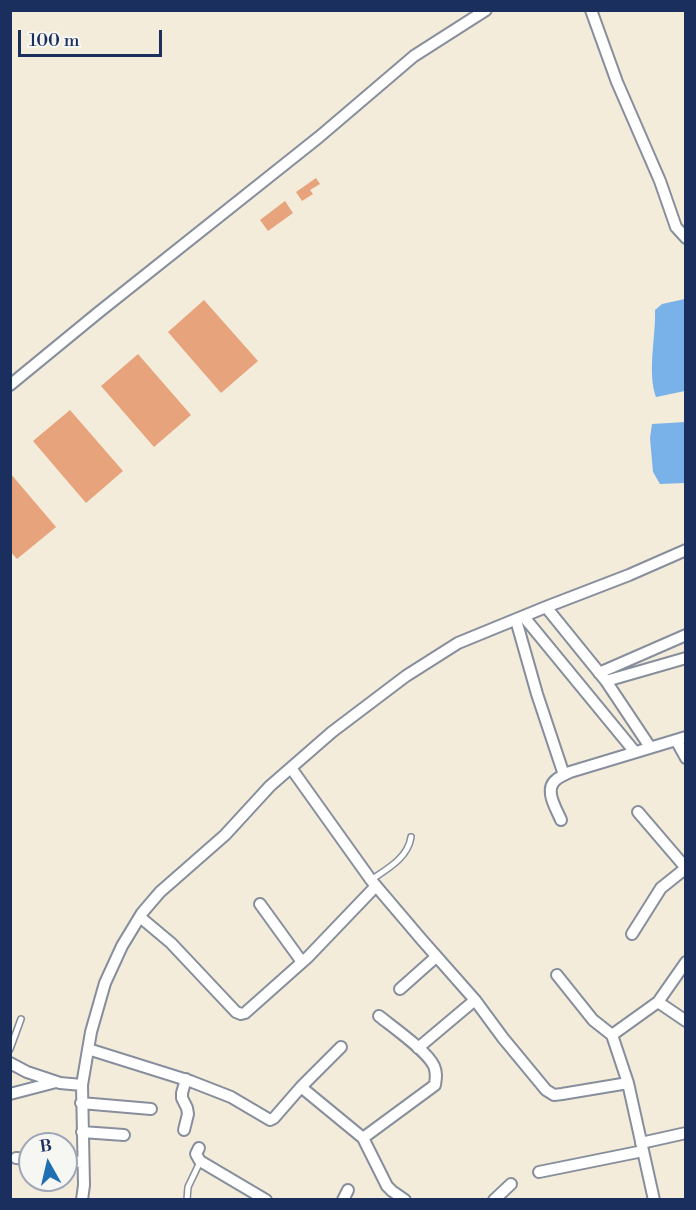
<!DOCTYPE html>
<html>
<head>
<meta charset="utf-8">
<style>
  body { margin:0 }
  #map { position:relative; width:696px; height:1210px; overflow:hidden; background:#f3ecdb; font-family:"Libre Bodoni",serif }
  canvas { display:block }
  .frame { position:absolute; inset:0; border:12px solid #1b2f5e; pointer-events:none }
  .north { position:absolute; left:18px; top:1132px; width:60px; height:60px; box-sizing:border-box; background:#f6f6f2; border:2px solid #9ea6b7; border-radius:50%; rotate:352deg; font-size:16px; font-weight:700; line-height:24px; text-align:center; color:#1b2f5e }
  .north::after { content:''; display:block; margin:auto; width:21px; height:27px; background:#1f6fb2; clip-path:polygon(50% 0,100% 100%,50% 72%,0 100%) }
  .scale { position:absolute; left:18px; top:30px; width:144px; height:27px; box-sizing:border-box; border:3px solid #1b2f5e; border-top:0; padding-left:8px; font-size:18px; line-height:21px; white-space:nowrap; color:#1b2f5e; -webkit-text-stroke:4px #f6f6f2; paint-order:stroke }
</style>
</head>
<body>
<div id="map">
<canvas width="696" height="1210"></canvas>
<div class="frame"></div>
<div class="north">B</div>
<div class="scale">100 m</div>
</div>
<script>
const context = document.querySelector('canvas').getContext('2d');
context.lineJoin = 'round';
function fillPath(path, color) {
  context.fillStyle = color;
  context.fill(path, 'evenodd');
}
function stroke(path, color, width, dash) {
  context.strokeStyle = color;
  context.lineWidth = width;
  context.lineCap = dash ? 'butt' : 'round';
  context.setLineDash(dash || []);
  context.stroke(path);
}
fillPath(new Path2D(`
  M685,299V391L656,397C647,373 656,336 655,310L662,304Z
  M685,422V483L660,484L653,472L650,438L652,424Z`), '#79b1e9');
fillPath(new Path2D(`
  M316,178L320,184L310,190L313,194L302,201L296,192Z
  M285,201L293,213L268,231L260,220Z
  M204,300L258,361L221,393L168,332Z
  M138,354L191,415L154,447L101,386Z
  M70,410L123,471L86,503L33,441Z
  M10,473L56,527L17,559L10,551Z`), '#e7a37b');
const service = new Path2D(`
  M371,880C387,869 408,858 411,837
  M10,1049L21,1019
  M187,1200L188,1187L200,1162`);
const minor = new Path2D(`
  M591,10L617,82L660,181L676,227L686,238
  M10,385L99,312L319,137L414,56L486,10
  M546,607L606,681L686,658
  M524,617L635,752
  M516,620L537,694L564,775
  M599,673L686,635
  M606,681L650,747
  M676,740L686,758
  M291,768L371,880L422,940L475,1000L503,1038L546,1090L554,1095L562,1094L628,1083
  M638,812L686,868
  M561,820C556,808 543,789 557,779C561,776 566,774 570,772L686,737
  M260,904L302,962
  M140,917L171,943L236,1012L241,1014L245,1013L308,957L376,886
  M632,934L661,888L686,868
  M557,975L593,1020L612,1035L628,1083L654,1200
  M400,989L436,957
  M658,1002L686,1021
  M612,1035L658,1002L686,962
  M418,1048L475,1000
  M88,1049L190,1081L231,1097L270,1120L274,1118L301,1087L341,1047
  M10,1063L27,1072L60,1083L82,1085
  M301,1087L363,1138L387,1186L392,1191L405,1200
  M10,1094L56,1082
  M81,1103L151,1109
  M184,1130L188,1114L187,1108L182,1098V1093L186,1079
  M82,1132L124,1135
  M363,1138L435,1085C436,1078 437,1073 434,1066C427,1051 394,1028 379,1016
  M641,1143L686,1133
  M199,1148L196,1154L200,1161L266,1200
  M16,1158L30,1159
  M66,1161L83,1162
  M539,1172L643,1151
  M82,1200L84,1185L82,1085L91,1032L105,983L122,946L142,913L160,892L225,835L270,786L332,732L406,676L458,643L546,607L629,575L686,550
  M343,1200L348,1190
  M494,1200L511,1184`);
stroke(service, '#878e9c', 8);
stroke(minor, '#878e9c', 14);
stroke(service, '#fff', 5);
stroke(minor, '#fff', 10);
</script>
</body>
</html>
